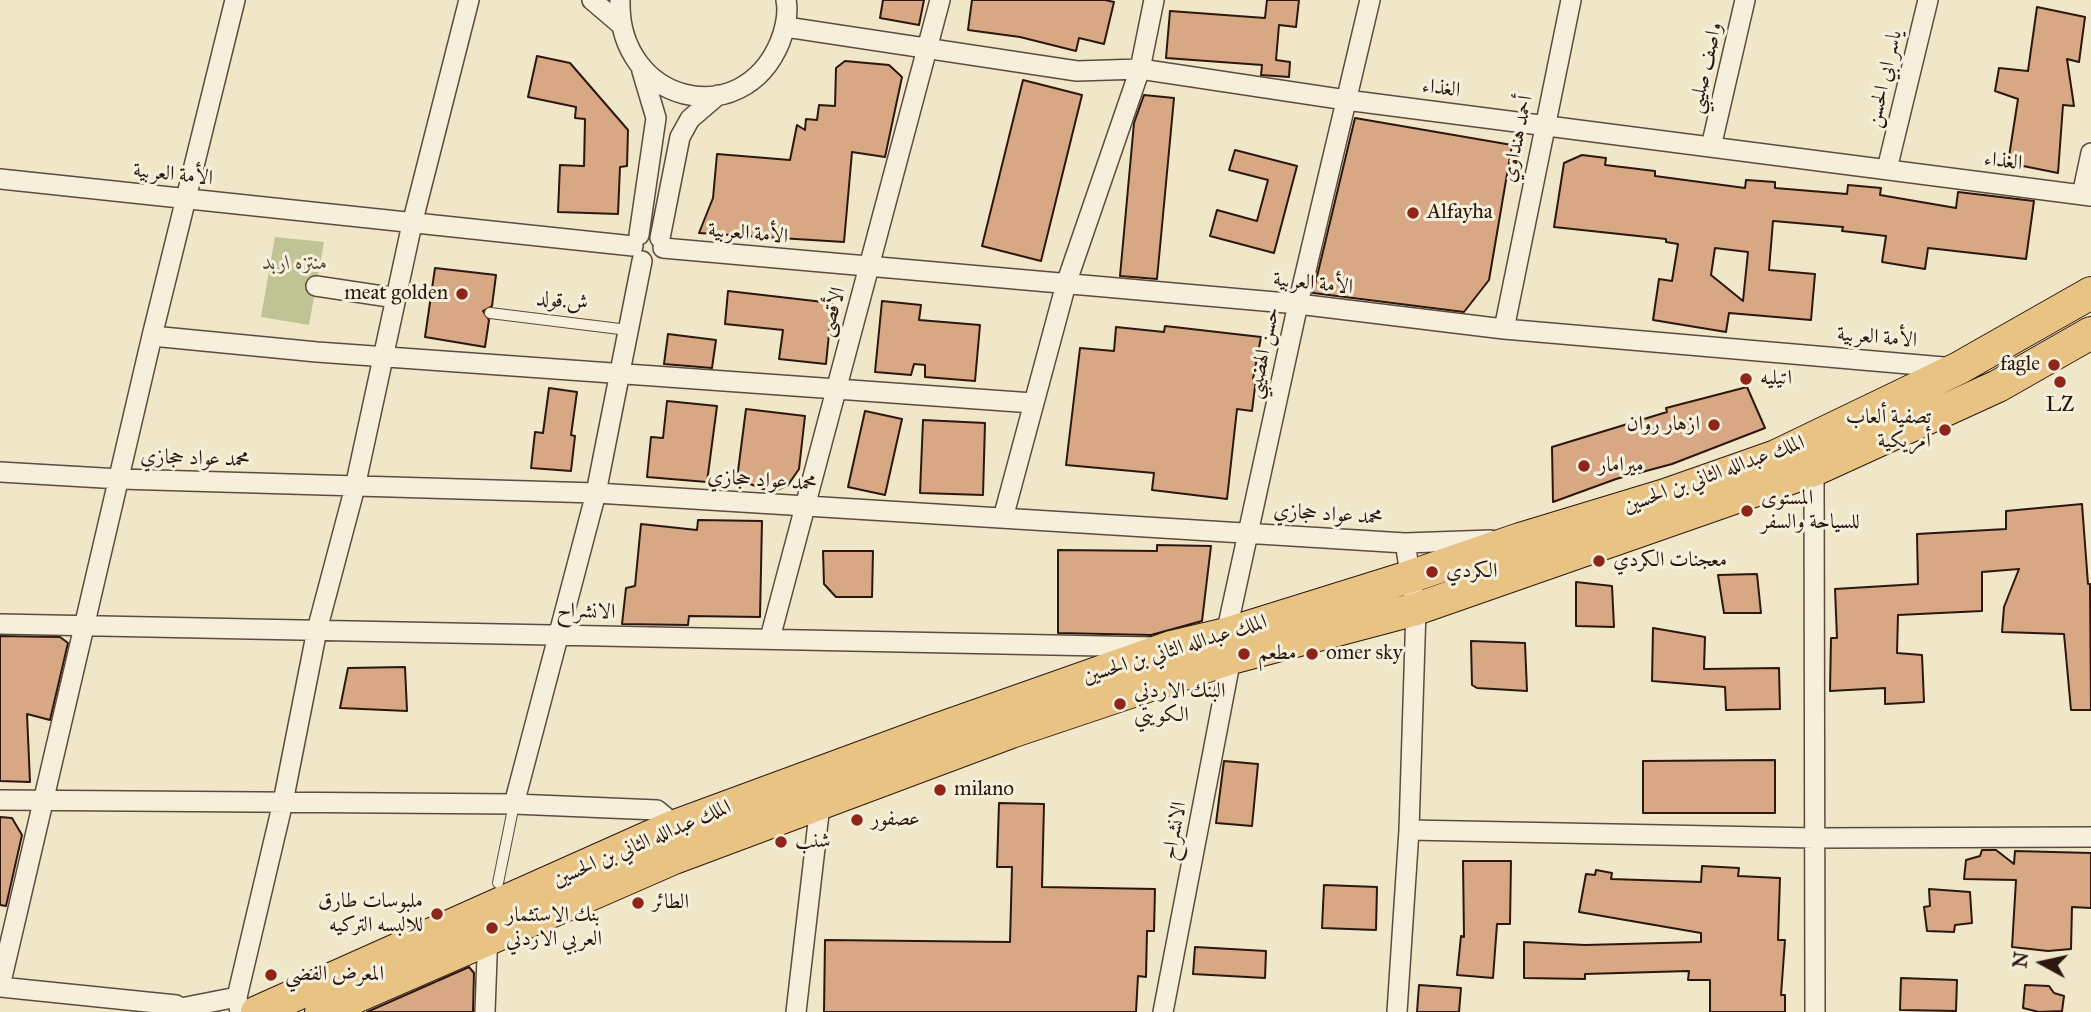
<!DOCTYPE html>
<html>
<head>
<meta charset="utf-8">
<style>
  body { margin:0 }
  #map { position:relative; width:2091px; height:1012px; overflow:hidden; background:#f0e6c8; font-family:"IM FELL Great Primer",serif }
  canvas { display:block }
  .north { position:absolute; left:2007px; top:928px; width:70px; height:70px; -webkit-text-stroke:5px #f5efdb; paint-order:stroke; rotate:278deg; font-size:19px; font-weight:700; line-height:28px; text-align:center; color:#2c170f }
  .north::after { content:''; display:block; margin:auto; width:24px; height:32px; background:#2c170f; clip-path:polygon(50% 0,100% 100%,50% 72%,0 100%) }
</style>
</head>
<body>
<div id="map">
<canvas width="2091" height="1012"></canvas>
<div class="north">N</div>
</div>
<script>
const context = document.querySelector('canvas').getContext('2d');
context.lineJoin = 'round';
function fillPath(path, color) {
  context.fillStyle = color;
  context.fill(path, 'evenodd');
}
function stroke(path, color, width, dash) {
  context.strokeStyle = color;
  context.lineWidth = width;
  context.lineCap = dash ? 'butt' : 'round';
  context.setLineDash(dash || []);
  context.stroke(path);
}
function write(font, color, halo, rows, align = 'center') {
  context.font = font + ' "IM FELL Great Primer",Amiri,serif';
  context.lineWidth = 6;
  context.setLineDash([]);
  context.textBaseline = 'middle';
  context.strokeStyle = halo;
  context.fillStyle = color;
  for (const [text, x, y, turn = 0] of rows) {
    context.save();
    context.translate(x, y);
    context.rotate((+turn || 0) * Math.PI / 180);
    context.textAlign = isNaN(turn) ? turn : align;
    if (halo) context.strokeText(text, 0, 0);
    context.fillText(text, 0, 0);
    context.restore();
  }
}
fillPath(new Path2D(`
  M275,237L324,242L309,325L261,317Z`), '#bec493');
const building = new Path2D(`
  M883,0H924L919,25L880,18Z
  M972,0H1105L1114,2L1104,44L1079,38L1076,51L1020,37L968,30Z
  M1267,0H1299L1296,27L1279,25L1276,60L1290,62L1289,77L1261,75L1262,65L1166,58L1170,11L1265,18Z
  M2037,7L2085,17L2079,62L2067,59L2074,106L2063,105L2058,173L2008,163L2018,99L1995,91L1999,68L2028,71Z
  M537,56L570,63L628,130L627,166L620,167L618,214L558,212L560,165L584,166L585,119L575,118L576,107L528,97Z
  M845,61L889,65L902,77L885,157L852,152L844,242L699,233L713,198L717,154L790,160L797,125L805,130L806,119L817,120L819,105L835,106L836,68Z
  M1023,80L1082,95L1041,261L982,246Z
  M1144,95L1174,98L1157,279L1120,276L1134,123Z
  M1355,118L1512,145L1489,280L1464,312L1313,293Z
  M1235,150L1297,166L1274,253L1210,236L1217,210L1257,221L1268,180L1229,170Z
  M1582,155L1606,158L1605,165L1655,171V176L1745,188L1746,180L1775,182V188L1847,194L1848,185L1881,188L1880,195L1956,208L1958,192L2034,201L2026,259L1928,248L1925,269L1882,262L1886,236L1842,231L1843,227L1773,221L1769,270L1815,274L1811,320L1729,313L1726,332L1653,320L1659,279L1672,281L1678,244L1666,242V239L1554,227L1564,163ZM1715,248L1748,252L1743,301L1711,275Z
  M435,268L496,275L492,306L483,311L489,320L485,347L425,337Z
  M728,291L832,303L826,364L779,359L783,330L725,324Z
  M882,301L921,305L919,320L980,325L975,381L925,377V365L914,364L911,375L875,372Z
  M1165,326L1261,337L1253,379H1256L1252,411L1237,409L1227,499L1152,490L1154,473L1066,465L1080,348L1114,351L1116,327L1164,332Z
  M668,334L716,340L712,368L664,364Z
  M1747,387L1765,428L1672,464L1616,479L1553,502L1552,447L1667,412L1666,408Z
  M549,388L577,392L571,435L575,436L571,471L531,468L535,432L543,433Z
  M667,401L717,406L707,482L647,477L651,437L663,438Z
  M746,409L805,416L799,469L788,485L777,490L763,489L737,479Z
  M865,411L902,419L885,495L848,487Z
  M923,420L985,423L983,495L920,493Z
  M2082,504L2088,584H2090L2091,710H2071L2064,634L2002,632L2004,607L2019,569L1982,572V611L1898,615L1897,653L1922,655L1924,702L1885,704V688L1830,691L1831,638H1837L1835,589L1918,584L1917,534L2006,529V511Z
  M698,520L762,521L760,617L689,616L688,625L622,624L626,588L635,586L641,524L697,530Z
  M1157,545L1211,546L1202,621L1151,635L1058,633V550L1157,551Z
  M823,551H873L872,597H836L824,584Z
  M1757,574L1761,613H1724L1718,575Z
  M1576,582L1612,586L1614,627L1576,626Z
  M1653,628L1705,637L1704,669L1779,668L1780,709L1726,710L1725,687L1652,681Z
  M0,636L60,637L68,643L50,720L27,714L30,782L0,781Z
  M1471,641L1525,643L1527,691L1477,688L1472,685Z
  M405,667L407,711L340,708L348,668Z
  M1775,760V813H1643V761Z
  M1224,761L1258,764L1252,826L1216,823Z
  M999,803L1044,804L1042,887L1155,889L1154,931H1147L1146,977L1138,976L1136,1012H824L825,940L1010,942L1012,867H997Z
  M0,817L12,818L22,835L6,906L0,905Z
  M1982,850H1996L2014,864L2015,851L2091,853V908L2072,907L2071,949L2048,951L2012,947L2016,880L1964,879L1966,860L1980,856Z
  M1463,861H1511L1510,924H1497L1493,978L1457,975L1461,936L1464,937Z
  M1702,866L1739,868L1738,876L1780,878L1778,940H1785L1781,995H1785V1012H1710V980H1688L1689,971L1585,974V979L1524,978V942L1585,945L1701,942V933L1579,912L1586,874L1595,875L1596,870L1612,873L1611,879L1701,882Z
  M1324,885L1377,887L1376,930L1322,928Z
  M1929,889L1970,892L1972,923L1955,925L1954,932L1927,931L1924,907L1930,906Z
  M1195,947L1266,951L1265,978L1193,974Z
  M469,967L474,973L473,1012H367Z
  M1901,978L1957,980L1956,1011L1900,1010Z
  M1419,985L1461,988L1459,1012H1417Z
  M2025,985L2049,986L2054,993L2064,996L2062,1011L2039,1012L2023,1008Z`);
fillPath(building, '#d8a784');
stroke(building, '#2c170f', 2);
const lane = new Path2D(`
  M490,313L628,330
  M498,883L514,804`);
const street = new Path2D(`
  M592,0L619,23
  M620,0C617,103 742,134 780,42C785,29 789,15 786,0
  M786,27L1077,71L1140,69L1346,100L2091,196
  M1711,147L1745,0
  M1887,169L1928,0
  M0,179L633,246
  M2082,195L2091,153
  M639,235L656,118L642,71
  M660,238L680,137L690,119L718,95
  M663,248L1298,304L1504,329L1955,368
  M316,286L396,298
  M1504,329L1571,0
  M152,336L317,352L1033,403
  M1814,470L1815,1012
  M0,472L120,479L596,493L1405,543L1491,540
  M1003,518L1066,284L1140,69L1154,0
  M0,624L1152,647
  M1226,634L1298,304L1370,0
  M770,638L940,0
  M0,800L514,804L657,810L668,819L667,829
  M514,804L596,493L642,261
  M1409,830L1815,838L2091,837
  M0,986L152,336L235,0
  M0,987L176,1005L184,1012
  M181,1008L237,997
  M240,1012L237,997L283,802L317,630L355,487L412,224L469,0
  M485,1012L488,930
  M796,1012L820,805
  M1163,1012L1231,658
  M1397,1012L1409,830L1416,609L1405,543`);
const primary = new Path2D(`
  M257,1012L667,829L933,731L1171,647L1226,634L1412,576L1520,539L1665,495L1776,456L1959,368L2091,293
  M321,1012L674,858L1011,732L1231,658L1416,609L1814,470L1998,386L2091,333`);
stroke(lane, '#5d4b3d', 12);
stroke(street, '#5d4b3d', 22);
stroke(primary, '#2c170f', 34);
stroke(lane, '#f5efdb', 10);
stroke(street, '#f5efdb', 19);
stroke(primary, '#e8c384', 32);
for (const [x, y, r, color] of [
  [1413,213,7,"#8f2418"],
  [462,294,7,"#8f2418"],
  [2054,365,7,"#8f2418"],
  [1746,379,7,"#8f2418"],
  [2060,382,7,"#8f2418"],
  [1714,425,7,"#8f2418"],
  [1945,430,7,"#8f2418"],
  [1584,466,7,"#8f2418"],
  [1747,511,7,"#8f2418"],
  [1599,561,7,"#8f2418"],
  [1432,572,7,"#8f2418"],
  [1244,654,7,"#8f2418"],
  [1312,654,7,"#8f2418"],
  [1120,704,7,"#8f2418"],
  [940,790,7,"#8f2418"],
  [857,820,7,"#8f2418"],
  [781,842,7,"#8f2418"],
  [638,903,7,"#8f2418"],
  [437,914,7,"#8f2418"],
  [492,928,7,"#8f2418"],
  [271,975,7,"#8f2418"]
]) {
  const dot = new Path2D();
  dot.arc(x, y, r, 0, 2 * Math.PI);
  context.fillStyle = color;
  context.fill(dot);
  stroke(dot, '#f5efdb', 2.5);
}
write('21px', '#2c170f', '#f5efdb', [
  ["واصف صليبي",1706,68,-77],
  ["ياسر ابي الحسن",1885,79,-77],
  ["الغذاء",1441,89,7],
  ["أحمد هنداوي",1518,139,-78],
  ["الغذاء",2003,162,7],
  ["الأمة العربية",173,175,6],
  ["الأمة العربية",748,234,5],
  ["الأمة العربية",1313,284,6],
  ["ش.قولد",562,302,7],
  ["الأقصى",833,312,-74],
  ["الأمة العربية",1877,338,5],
  ["حسن الهضيبي",1264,353,-78],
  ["محمد عواد حجازي",195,459,2],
  ["الملك عبدالله الثاني بن الحسين",1714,475,-20],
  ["محمد عواد حجازي",762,481,4],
  ["محمد عواد حجازي",1328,515,4],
  ["الانشراح",586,612,2],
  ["الملك عبدالله الثاني بن الحسين",1175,650,-17],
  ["الانشراح",1175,831,-79],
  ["الملك عبدالله الثاني بن الحسين",642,844,-23]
]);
write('21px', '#2c170f', '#f5efdb', [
  ["Alfayha",1427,213],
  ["meat golden",448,294,"right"],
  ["fagle",2040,365,"right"],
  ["اتيليه",1760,379],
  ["LZ",2060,406,"center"],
  ["تصفية ألعاب",1931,418,"right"],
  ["أمريكية",1931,442,"right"],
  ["ازهار روان",1700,425,"right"],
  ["ميرامار",1598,466],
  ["المستوى",1761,499],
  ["للسياحة والسفر",1761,523],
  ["معجنات الكردي",1613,561],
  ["الكردي",1446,572],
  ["مطعم",1258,654],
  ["omer sky",1326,654],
  ["البنك الاردني",1134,692],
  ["الكويتي",1134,716],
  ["milano",954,790],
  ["عصفور",871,820],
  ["شنب",795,842],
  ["ملبوسات طارق",423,902,"right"],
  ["للالبسه التركيه",423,926,"right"],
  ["الطائر",652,903],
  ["بنك الاستثمار",506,916],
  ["العربي الاردني",506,940],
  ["المعرض الفضي",285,975]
], 'left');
write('italic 21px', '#584b37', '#f5efdb', [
  ["منتزه اربد",295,264]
]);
</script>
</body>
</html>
